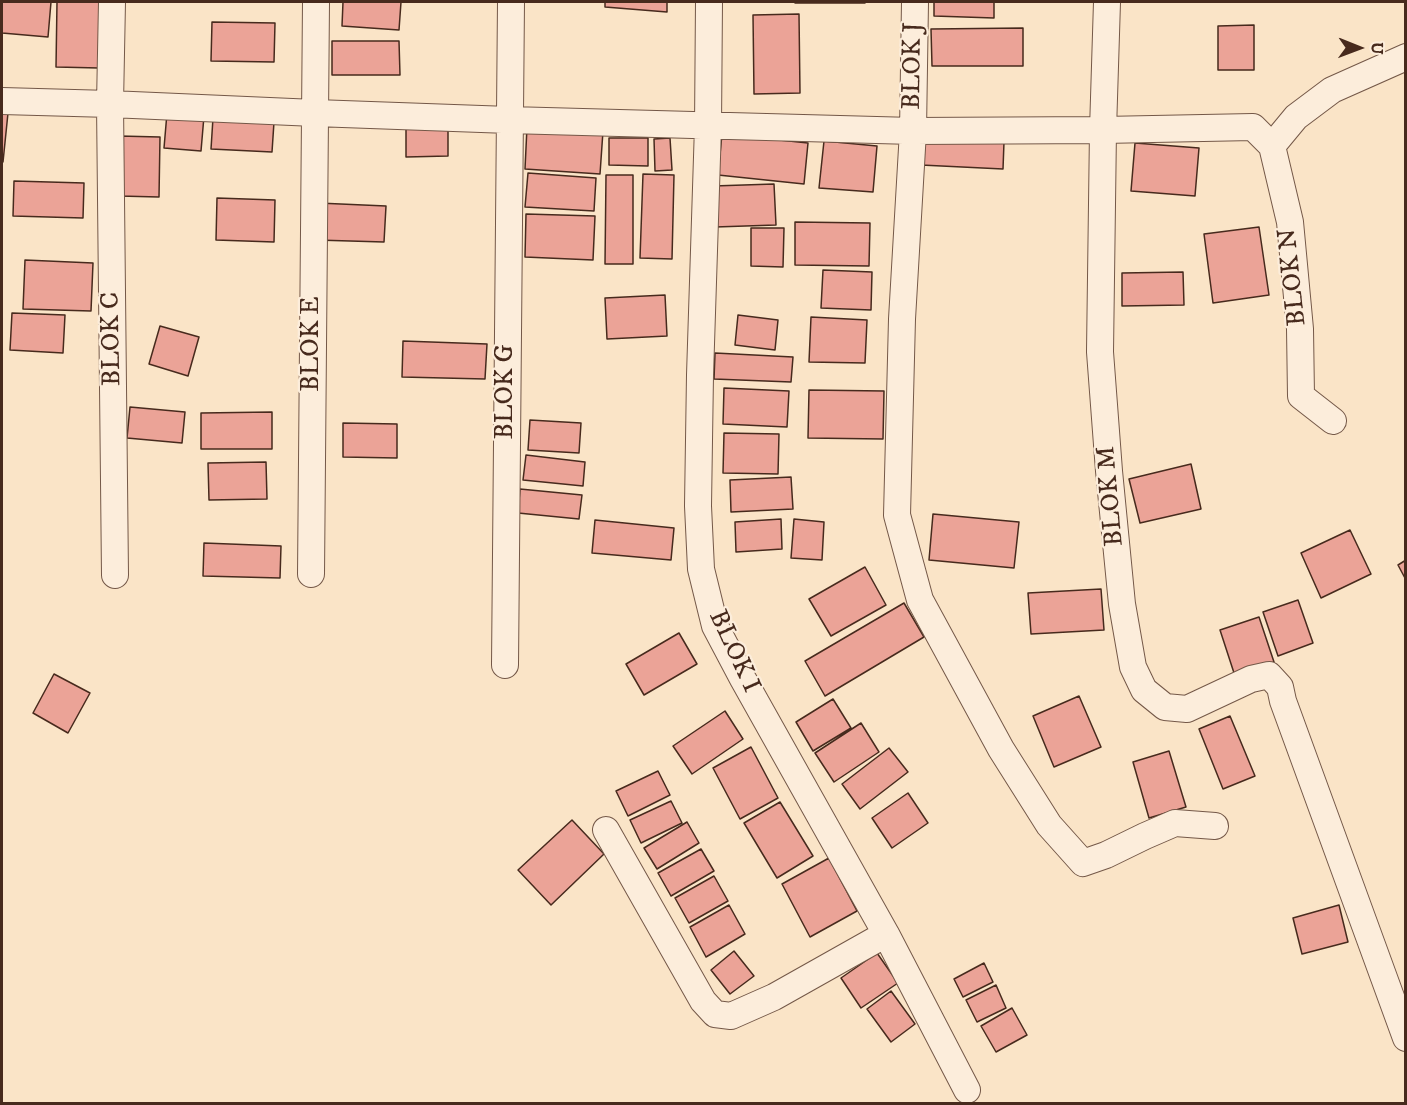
<!DOCTYPE html>
<html>
<head>
<meta charset="utf-8">
<style>
  body { margin:0 }
  #map { position:relative; width:1407px; height:1105px; overflow:hidden; background:#fae4c7; font-family:"IM FELL DW Pica",serif }
  canvas { display:block }
  .frame { position:absolute; inset:0; border:3px solid #472a1d; pointer-events:none }
  .north { position:absolute; left:1329px; top:18px; width:60px; height:60px; -webkit-text-stroke:4px #fceddb; paint-order:stroke; rotate:91deg; font-size:16px; font-weight:700; line-height:24px; text-align:center; color:#472a1d }
  .north::after { content:''; display:block; margin:auto; width:21px; height:27px; background:#472a1d; clip-path:polygon(50% 0,100% 100%,50% 72%,0 100%) }
</style>
</head>
<body>
<div id="map">
<canvas width="1407" height="1105"></canvas>
<div class="frame"></div>
<div class="north">U</div>
</div>
<script>
const context = document.querySelector('canvas').getContext('2d');
context.lineJoin = 'round';
function fillPath(path, color) {
  context.fillStyle = color;
  context.fill(path, 'evenodd');
}
function stroke(path, color, width, dash) {
  context.strokeStyle = color;
  context.lineWidth = width;
  context.lineCap = dash ? 'butt' : 'round';
  context.setLineDash(dash || []);
  context.stroke(path);
}
function write(font, color, halo, rows, align = 'center') {
  context.font = font + ' "IM FELL DW Pica",serif';
  context.lineWidth = 4.5;
  context.setLineDash([]);
  context.textBaseline = 'middle';
  context.strokeStyle = halo;
  context.fillStyle = color;
  for (const [text, x, y, turn = 0] of rows) {
    context.save();
    context.translate(x, y);
    context.rotate((+turn || 0) * Math.PI / 180);
    context.textAlign = isNaN(turn) ? turn : align;
    if (halo) context.strokeText(text, 0, 0);
    context.fillText(text, 0, 0);
    context.restore();
  }
}
const building = new Path2D(`
  M2,2H51L48,37L2,33Z
  M57,2H100L99,68L56,67Z
  M343,2H401L399,30L342,26Z
  M605,2H667V12L605,7Z
  M795,2H865V3H795Z
  M934,2H994V18L934,16Z
  M799,14L800,93L754,94L753,15Z
  M212,22L275,23L274,62L211,61Z
  M1254,25V70H1218V26Z
  M1023,28V66H932L931,29Z
  M332,41H399L400,75H332Z
  M2,112L8,113L3,162H2Z
  M167,113L204,116L201,151L164,148Z
  M213,118L274,122L272,152L211,149Z
  M406,118H448V156L406,157Z
  M527,127L603,131L600,174L525,169Z
  M722,134L808,143L804,184L718,175Z
  M119,136L160,137L159,197L119,196Z
  M922,137L1004,142L1003,169L921,165Z
  M609,138H648V166L609,165Z
  M670,138L672,170L655,171L654,139Z
  M824,141L877,146L873,192L819,188Z
  M1135,143L1199,148L1195,196L1131,191Z
  M528,173L596,178L594,211L525,207Z
  M643,174L674,175L672,259L640,258Z
  M606,175H633V264H605Z
  M14,181L84,183L83,218L13,216Z
  M774,184L776,225L715,227L713,186Z
  M217,198L275,200L274,242L216,240Z
  M318,203L386,206L384,242L316,240Z
  M526,214L595,216L593,260L525,257Z
  M795,222L870,223L869,266L795,265Z
  M1259,227L1269,295L1213,303L1204,234Z
  M751,228H784L783,267L751,266Z
  M25,260L93,263L91,311L23,309Z
  M823,270L872,272L871,310L821,308Z
  M1183,272L1184,305L1122,306V273Z
  M665,295L667,336L607,339L605,298Z
  M12,313L65,315L63,353L10,350Z
  M738,315L778,320L775,350L735,345Z
  M811,317L867,320L865,363L809,362Z
  M160,326L199,337L188,376L149,364Z
  M403,341L487,344L485,379L402,377Z
  M715,353L793,357L791,382L714,379Z
  M724,388L789,391L787,427L723,424Z
  M809,390L884,391L883,439L808,438Z
  M130,407L185,412L182,443L127,438Z
  M272,412V449H201V413Z
  M530,420L581,423L579,453L528,450Z
  M343,423L397,424V458L343,457Z
  M724,433L779,434L778,474L723,473Z
  M526,455L585,462L583,486L523,480Z
  M266,462L267,499L209,500L208,463Z
  M1191,464L1201,509L1140,523L1129,479Z
  M791,477L793,509L731,512L730,480Z
  M520,489L582,495L579,519L518,513Z
  M933,514L1019,522L1014,568L929,560Z
  M781,519L782,549L736,552L735,522Z
  M794,519L824,522L822,560L791,558Z
  M595,520L674,528L671,560L592,553Z
  M1350,530L1371,574L1321,598L1301,553Z
  M204,543L281,546L280,578L203,576Z
  M1406,560V580L1398,565Z
  M865,567L886,605L831,636L809,599Z
  M1101,589L1104,630L1031,634L1028,593Z
  M1298,600L1313,643L1278,656L1263,612Z
  M904,603L924,637L825,696L805,661Z
  M1259,617L1274,662L1235,676L1220,630Z
  M679,633L697,664L644,695L626,664Z
  M54,674L90,693L68,733L33,713Z
  M1079,696L1101,747L1054,767L1033,716Z
  M833,699L851,728L813,751L796,722Z
  M725,711L743,739L692,774L673,746Z
  M1230,716L1255,776L1223,789L1199,729Z
  M861,723L879,752L834,782L815,753Z
  M751,747L778,798L740,819L713,768Z
  M889,748L908,772L860,809L842,784Z
  M1169,751L1186,807L1149,818L1133,762Z
  M658,771L670,795L628,816L616,791Z
  M908,793L928,823L892,848L872,818Z
  M671,801L682,823L641,843L630,820Z
  M780,802L813,856L777,878L744,823Z
  M572,820L604,854L551,905L518,870Z
  M687,822L699,843L657,869L644,848Z
  M701,849L714,871L671,896L658,873Z
  M829,858L857,911L810,937L782,884Z
  M714,876L728,901L689,923L675,898Z
  M729,905L745,934L706,957L690,927Z
  M1339,905L1348,942L1302,954L1293,918Z
  M734,951L754,976L730,994L711,970Z
  M877,953L898,983L861,1008L841,978Z
  M984,963L993,982L963,997L954,979Z
  M996,985L1006,1008L977,1022L966,1000Z
  M891,991L915,1024L891,1042L867,1009Z
  M1012,1008L1027,1035L996,1052L981,1026Z`);
fillPath(building, '#eba397');
stroke(building, '#472a1d', 1.5);
const street = new Path2D(`
  M112,2L110,104L115,575
  M709,2L708,126L700,375L698,506L701,569L715,626L743,679L886,934L967,1090
  M915,2L913,131L902,319L897,515L920,600L1001,749L1049,825L1083,863L1106,855L1145,836L1175,823L1215,826
  M1107,2L1103,130L1100,352L1109,471L1122,604L1133,667L1144,690L1165,707L1187,709L1251,679L1269,675L1280,687L1283,701L1406,1038
  M2,101L110,104L315,113L509,120L913,131L1103,130L1253,127L1272,146L1290,222L1300,329L1301,396L1333,421
  M1272,146L1296,117L1332,90L1406,57
  M311,574L316,2
  M505,665L511,2
  M606,830L703,1001L715,1014L731,1016L774,997L886,934`);
stroke(street, '#745848', 28);
stroke(street, '#fceddb', 26);
write('26px', '#472a1d', '#fceddb', [
  ["BLOK J",914,66,-89],
  ["BLOK N",1294,277,-96],
  ["BLOK C",113,339,-91],
  ["BLOK E",313,344,-90],
  ["BLOK G",507,392,-90],
  ["BLOK M",1112,496,-95],
  ["BLOK I",733,652,65]
]);
</script>
</body>
</html>
